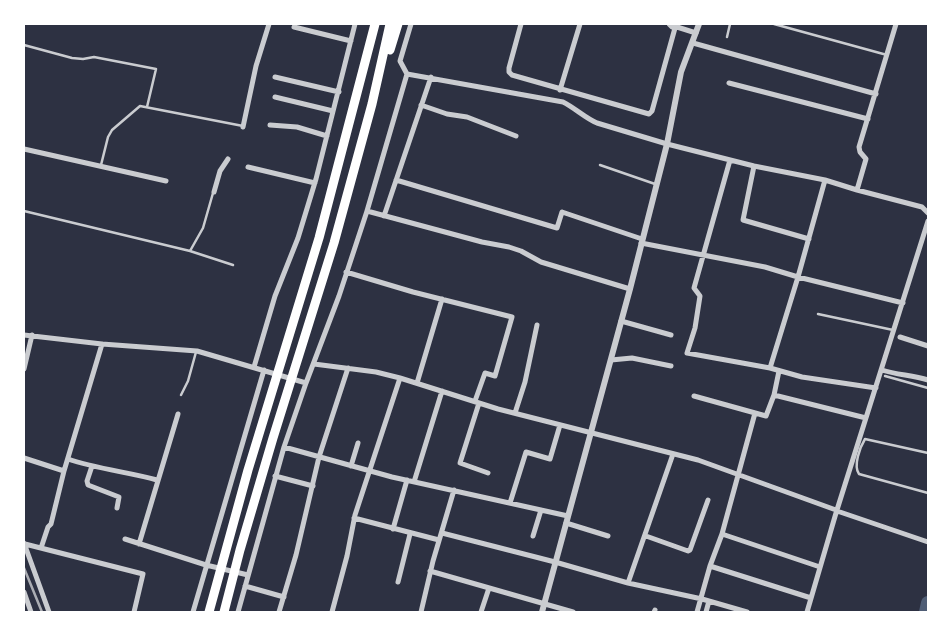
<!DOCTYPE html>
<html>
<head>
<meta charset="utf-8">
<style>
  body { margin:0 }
  #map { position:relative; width:952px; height:636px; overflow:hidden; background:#2d3142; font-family:Barlow,sans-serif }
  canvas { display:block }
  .frame { position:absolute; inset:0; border:25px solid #fff; pointer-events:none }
</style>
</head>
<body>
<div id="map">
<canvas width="952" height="636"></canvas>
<div class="frame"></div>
</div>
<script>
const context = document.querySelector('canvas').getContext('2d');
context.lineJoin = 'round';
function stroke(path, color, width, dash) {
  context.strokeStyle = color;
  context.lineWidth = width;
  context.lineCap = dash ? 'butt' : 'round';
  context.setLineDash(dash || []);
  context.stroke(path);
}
stroke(new Path2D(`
  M926,612L928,603`), '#4f5d75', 14);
stroke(new Path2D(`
  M774,24L887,55
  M727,37L730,24
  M24,45L72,58L83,59L94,57L156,69L147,107
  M101,165L108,137L112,130L140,106L243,126
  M600,165L655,184
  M24,211L190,251L233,265
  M190,251L203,228L213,193
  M818,314L893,330
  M885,376L928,388
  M181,395L188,381L196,352
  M928,453L865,439C860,447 853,466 859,474L928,493`), '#caccd0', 2.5);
stroke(new Path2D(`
  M521,24L509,68V72L512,75L649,114L652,111L675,28
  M669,24L672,27L678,26
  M294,27L351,41
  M677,27L696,33
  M693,43L876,94
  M407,74L563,102C575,108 585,118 597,123L667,144L754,166L825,180L857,190L922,207L928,213
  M275,77L339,92
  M729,83L868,119
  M560,90L580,24
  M275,97L333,111
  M421,105L447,114L467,117L516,136
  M270,125L297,127L327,136
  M243,127L256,66L269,24
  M24,149L166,181
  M730,160L694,288L700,296L695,328L687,353L770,368L802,377L876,388
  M754,166L743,220L809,239
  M248,167L315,183
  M396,180L557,228L562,212L642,239
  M857,190L866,159L860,152L859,147L896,24
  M214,192L220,171L228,159
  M367,211L482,242L509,247L521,251L541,262L630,289
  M384,216L431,77
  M641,243L765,267L798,277L903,303
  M346,272L413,292L512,317L495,376L485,373L475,401
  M621,321L671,335
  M24,335L102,344L197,351L306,383
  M900,337L928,346
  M611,360L632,358L671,366
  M314,364L376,372L400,378L498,409L698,460L836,510
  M254,367L275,296L298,238L316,179L355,24
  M770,368L798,277L825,180
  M24,369L32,335
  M882,370C897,375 912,375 928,380
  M417,383L442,299
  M774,395L866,418
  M694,396L766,416L774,395L779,371
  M479,403L460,463L488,473
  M515,413L525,382L537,325
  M284,447L392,477L568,516
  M24,458L64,471
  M68,459C97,469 128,472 157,480
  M92,466L87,481L88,485L119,497L117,508
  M351,466L358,443
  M275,476L313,486
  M414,482L442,391
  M510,503L526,452L550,459L560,425
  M840,512L928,542
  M354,518L439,540
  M566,523L608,536
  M393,529L407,480
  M442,533L555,562L628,583L702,599L747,612
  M722,534L820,567
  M533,536L541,510
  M646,536L688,551L690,550L708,500
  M125,539L206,565L248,575
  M24,543L49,612
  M25,544L143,574L134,612
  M139,544L178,414
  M41,548L48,527L51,524L64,471L102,344
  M710,566L811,598
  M430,571L573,612
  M398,582L410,534
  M628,583L673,454
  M245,586L284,597
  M24,592L31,612
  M193,612L264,370
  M238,612L284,447L306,383L339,296L367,211L407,74L400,61L411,24
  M279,612L296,555L319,457L348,368
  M332,612L347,556L355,515L400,378
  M421,612L433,561L454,490
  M481,612L489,588
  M654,612L655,610
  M697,612L710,566L722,534L755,413
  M706,612L709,601
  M807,612L836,513L928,221`), '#caccd0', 5);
stroke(new Path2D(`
  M542,612L630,289L667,144L681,72L699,24`), '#caccd0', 6);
stroke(new Path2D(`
  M390,50L398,24
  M209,612L248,470L319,238L375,24
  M224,612L240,550L273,438L334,243L372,104L390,24`), '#fff', 9);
stroke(new Path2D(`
  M24,568L42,612`), '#abadb3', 2.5);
</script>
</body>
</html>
